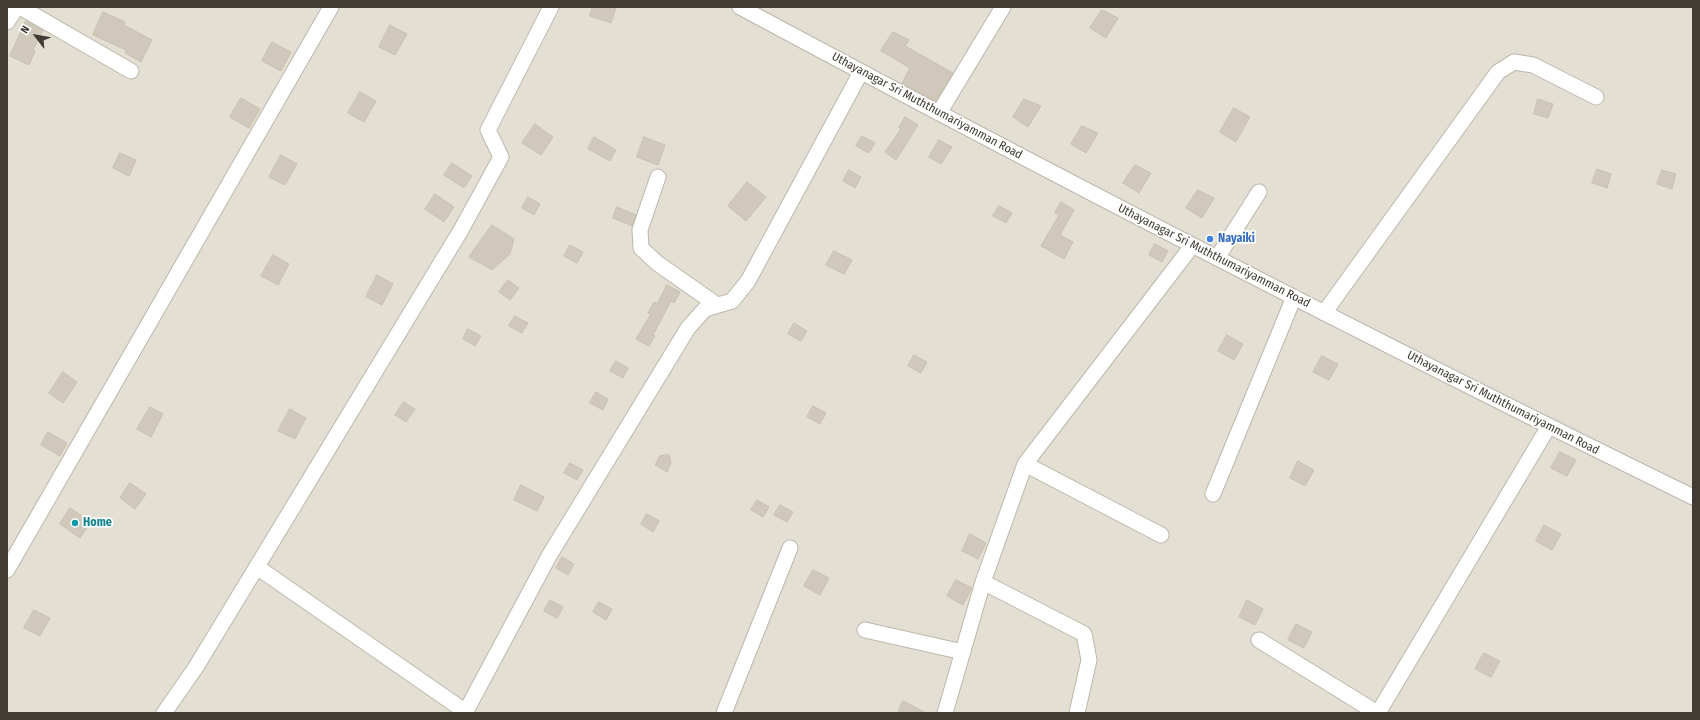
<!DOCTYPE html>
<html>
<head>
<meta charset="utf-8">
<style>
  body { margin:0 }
  #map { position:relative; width:1700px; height:720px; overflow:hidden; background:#f0ede4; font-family:"Fira Sans Condensed",sans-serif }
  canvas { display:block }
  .frame { position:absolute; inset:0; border:8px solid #413d35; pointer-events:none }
  .north { position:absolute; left:16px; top:16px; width:40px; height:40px; -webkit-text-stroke:3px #fff; paint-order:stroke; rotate:301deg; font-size:11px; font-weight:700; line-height:16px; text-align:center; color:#413d35 }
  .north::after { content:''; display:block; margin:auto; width:14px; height:18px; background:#413d35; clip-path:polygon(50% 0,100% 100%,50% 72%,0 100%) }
</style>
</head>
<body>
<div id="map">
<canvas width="1700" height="720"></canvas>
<div class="frame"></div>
<div class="north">N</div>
</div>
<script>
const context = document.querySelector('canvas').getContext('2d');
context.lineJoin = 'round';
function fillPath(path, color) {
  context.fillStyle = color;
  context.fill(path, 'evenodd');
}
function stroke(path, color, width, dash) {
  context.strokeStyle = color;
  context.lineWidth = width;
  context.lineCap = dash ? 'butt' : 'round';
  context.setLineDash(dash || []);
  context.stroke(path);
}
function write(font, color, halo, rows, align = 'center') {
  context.font = font + ' "Fira Sans Condensed",sans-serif';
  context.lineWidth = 3.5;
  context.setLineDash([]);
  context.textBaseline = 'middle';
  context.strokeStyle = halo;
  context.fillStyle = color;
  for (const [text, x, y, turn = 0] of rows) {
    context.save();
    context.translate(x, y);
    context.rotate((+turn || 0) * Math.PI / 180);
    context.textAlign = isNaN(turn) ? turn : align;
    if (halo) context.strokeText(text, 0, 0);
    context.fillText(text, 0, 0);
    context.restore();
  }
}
fillPath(new Path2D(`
  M7,7H1693V713H7Z`), '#e3dfd3');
const building = new Path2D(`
  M593,7H616L611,23L590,16Z
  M1102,10L1118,18L1106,38L1090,28Z
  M103,12L125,22L124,25L152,40L141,62L125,53L126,50L93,35Z
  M26,21L43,30L33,50L35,51L29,65L10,56Z
  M390,25L407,34L395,55L379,47Z
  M893,32L909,40L905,46L953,73L936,101L902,83L910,68L881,51Z
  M272,42L291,52L281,71L262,61Z
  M360,92L376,101L364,122L348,113Z
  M241,98L260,109L249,128L230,117Z
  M1024,99L1041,106L1028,127L1013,117Z
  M1538,99L1553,104L1548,118L1534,114Z
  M1234,108L1250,117L1236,142L1220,132Z
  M905,117L918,125L896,160L885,152L901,129L899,128Z
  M535,124L553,137L541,155L522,143Z
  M1082,126L1098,133L1086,153L1071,144Z
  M862,136L875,143L869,153L856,146Z
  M594,137L616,150L610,161L588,149Z
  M644,137L665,145L658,165L637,157Z
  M939,140L952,147L941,164L929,157Z
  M120,153L136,160L129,176L113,168Z
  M281,155L297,164L285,185L269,177Z
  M452,163L472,176L464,188L444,175Z
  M1135,165L1151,173L1139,193L1123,183Z
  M1597,169L1611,174L1607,188L1592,183Z
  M849,170L861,177L855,188L843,181Z
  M1662,170L1676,174L1672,189L1657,184Z
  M747,182L766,197L746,221L728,206Z
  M1198,190L1214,198L1202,218L1186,208Z
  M435,194L454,207L444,222L425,209Z
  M528,197L540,204L534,215L522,208Z
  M1061,202L1074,210L1060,235L1073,242L1064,259L1041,246L1059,215L1055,213Z
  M999,206L1012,213L1006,223L993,216Z
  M617,207L636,215L632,226L613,218Z
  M492,225L514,239L510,254L492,270L469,257Z
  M1155,244L1168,251L1162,262L1149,255Z
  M570,245L583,252L577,263L564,256Z
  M834,251L852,260L844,274L826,265Z
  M273,255L289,264L278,285L261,276Z
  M377,275L393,284L382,305L366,297Z
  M508,280L519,288L510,300L499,292Z
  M667,285L680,292L674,303L671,301L653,335L655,336L649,346L636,339L651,314L648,313L654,302L657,304Z
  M515,316L528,323L522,333L509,326Z
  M794,323L807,331L801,341L788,334Z
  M468,329L481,336L475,346L463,339Z
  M1227,335L1243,344L1234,360L1218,351Z
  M914,355L927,362L921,373L908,366Z
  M1322,356L1338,364L1329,380L1313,372Z
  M616,361L628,368L623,378L610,371Z
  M63,372L77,382L63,403L49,393Z
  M596,392L608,399L603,410L590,403Z
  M404,402L415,409L406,422L395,415Z
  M813,406L826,413L820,424L807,417Z
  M150,407L163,414L151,437L137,429Z
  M290,409L306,418L295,439L278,431Z
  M48,432L67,443L60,456L41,445Z
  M1560,452L1576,460L1567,476L1551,468Z
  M669,455L671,463L667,472L655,465L660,456Z
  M1298,461L1314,470L1305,486L1290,478Z
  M570,463L583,470L577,480L564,473Z
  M130,483L146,494L135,509L120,498Z
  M521,485L544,497L537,511L514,500Z
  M757,500L769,507L763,517L751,510Z
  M780,505L793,512L787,522L774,515Z
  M70,508L91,522L80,538L60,524Z
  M647,514L659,521L653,532L641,524Z
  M1544,525L1561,534L1552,550L1536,541Z
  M970,534L986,543L978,559L962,551Z
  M562,557L574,564L568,575L556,568Z
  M813,570L829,578L820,595L804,586Z
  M956,580L972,588L963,605L947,596Z
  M550,600L563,607L557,618L544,611Z
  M1247,600L1263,609L1255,625L1239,617Z
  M599,602L612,609L606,620L593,612Z
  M34,610L50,618L40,636L24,628Z
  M1296,624L1312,632L1304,648L1288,640Z
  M1484,653L1500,661L1491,677L1475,669Z
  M903,701L926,713H898Z`);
fillPath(building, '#d0c9bb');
stroke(building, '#cac1af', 1);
const minor = new Path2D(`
  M20,7L131,71
  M740,7C1055,176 1372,340 1693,497
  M7,22L17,7
  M939,113L1003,7
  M658,177L640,230L641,248L657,263L717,305
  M1217,258L1259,192
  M1324,313L1498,72L1514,62L1533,65L1596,97
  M1025,464L1161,535
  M1213,494L1294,297
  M257,567L466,712
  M7,570L331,7
  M983,582L1084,634L1089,660L1077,713
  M865,630L963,652
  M1259,640L1377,713
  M164,713L196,667L461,230L501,157L488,130L551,7
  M465,713L549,556L688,328L705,309L732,301L748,281L861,72
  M724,713L790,548
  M945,713L983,582L1025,464L1192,246
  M1378,713L1549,426`);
stroke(minor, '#bdb7ab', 17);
stroke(minor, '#fff', 15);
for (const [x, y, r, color] of [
  [1210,239,4,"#3f7fe0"],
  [75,523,4,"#0f9aa8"]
]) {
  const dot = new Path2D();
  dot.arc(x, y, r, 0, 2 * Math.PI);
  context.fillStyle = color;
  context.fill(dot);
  stroke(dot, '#fff', 1.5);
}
write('12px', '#413d35', '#fff', [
  ["Uthayanagar Sri Muththumariyamman Road",927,106,28],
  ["Uthayanagar Sri Muththumariyamman Road",1214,256,27],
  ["Uthayanagar Sri Muththumariyamman Road",1503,403,27]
]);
write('bold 12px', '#366cbe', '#fff', [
  ["Nayaiki",1218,239]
], 'left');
write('bold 12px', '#0d838f', '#fff', [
  ["Home",83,523]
], 'left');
</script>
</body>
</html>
